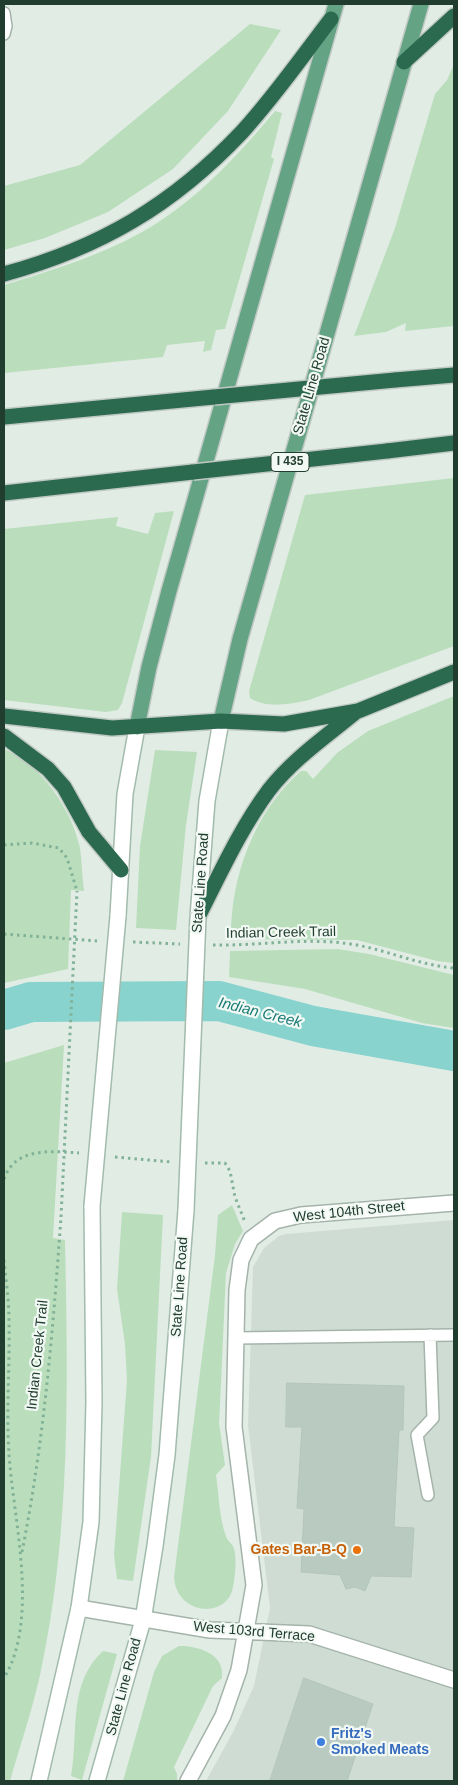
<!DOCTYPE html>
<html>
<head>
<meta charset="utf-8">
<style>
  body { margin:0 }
  #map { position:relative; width:458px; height:1785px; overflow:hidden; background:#e1ece5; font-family:Helvetica,sans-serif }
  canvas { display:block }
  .frame { position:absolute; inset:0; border:5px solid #213d30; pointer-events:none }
</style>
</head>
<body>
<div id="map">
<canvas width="458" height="1785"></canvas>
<div class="frame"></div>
</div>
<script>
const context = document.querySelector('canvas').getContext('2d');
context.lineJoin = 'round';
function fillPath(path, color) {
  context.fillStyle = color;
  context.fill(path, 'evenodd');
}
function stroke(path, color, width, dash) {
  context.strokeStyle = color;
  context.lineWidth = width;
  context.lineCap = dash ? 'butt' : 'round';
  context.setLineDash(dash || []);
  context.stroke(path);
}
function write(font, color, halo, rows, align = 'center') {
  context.font = font + ' Helvetica,sans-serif';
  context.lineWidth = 4.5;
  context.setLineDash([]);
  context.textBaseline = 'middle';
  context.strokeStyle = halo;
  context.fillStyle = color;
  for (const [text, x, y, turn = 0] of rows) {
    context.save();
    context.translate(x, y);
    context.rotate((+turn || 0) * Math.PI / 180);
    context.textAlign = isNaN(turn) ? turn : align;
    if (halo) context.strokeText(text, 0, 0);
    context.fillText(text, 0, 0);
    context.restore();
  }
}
fillPath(new Path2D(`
  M454,1220V1781H206L233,1732L254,1686L270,1608L248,1425L253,1267L264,1248L279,1236L286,1234Z`), '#cfdcd4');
fillPath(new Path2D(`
  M250,24L281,30L228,111L173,169L108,212L45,238L4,250V186L80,165Z
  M454,64V326L405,331L406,323L386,332L354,336L395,228L435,94L447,80Z
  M275,111L282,113L271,157L274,159L225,329L216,330L211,350L203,352L205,341L167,345L163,357L4,373V285C53,270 105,254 149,228C199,198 239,154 275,111Z
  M454,478V646L309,700C289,704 268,709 250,698L249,691L305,495Z
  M174,511L122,703L118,710L106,712L4,700V529L118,517L116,526L148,534L155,513Z
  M454,696V963L437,961L357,940L231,939C230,878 254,812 301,771H306L313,779L337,753L368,731Z
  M4,749C41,764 72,810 80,848C82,862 82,877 84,891L71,890L68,969L4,983Z
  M155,750L197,752L186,825L176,930L136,928L140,846Z
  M338,949L369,954L454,975V1028L422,1023L305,989L229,977L230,951Z
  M64,1045L53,1238L65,1240C68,1385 71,1533 40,1675C32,1711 20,1746 10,1781H4V1063Z
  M232,1205L243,1231L235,1244L226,1273L220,1405L219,1423L225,1465L216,1475C219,1494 219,1518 226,1536C227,1541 233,1544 234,1549C237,1558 235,1578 233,1587C227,1620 176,1615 174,1577L215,1255L218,1215Z
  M122,1212L163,1215L151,1457L133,1581L117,1579L114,1555L127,1380L125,1344L117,1289Z
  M179,1646C198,1646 225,1653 222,1678L213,1686L174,1767L177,1774V1781H123L154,1672L162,1656Z
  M103,1651L117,1654L82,1780L71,1776C79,1732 67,1684 103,1651Z`), '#badebc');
stroke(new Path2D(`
  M4,1010L31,1002L219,1001L313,1026L454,1051`), '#88d3ce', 40);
const building = new Path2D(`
  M287,1383L404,1386L403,1430H399L394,1527L414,1528L411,1577L371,1576L365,1591L355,1587L346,1589L340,1575L301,1572L304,1509L297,1508L302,1427H286Z
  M304,1678L373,1704L347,1781H270Z`);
fillPath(building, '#b9cac0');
stroke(building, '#b4c6ba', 1);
const service = new Path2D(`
  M4,13L6,26L4,34
  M236,1338L454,1335
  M428,1495L417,1435L433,1418L430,1335`);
const minor = new Path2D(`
  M79,1608L210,1630L309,1634L454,1680
  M188,1781L223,1716L239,1670L254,1585L234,1427L237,1290L241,1260L251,1239L275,1221L301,1215L454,1203`);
const secondary = new Path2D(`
  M118,916L125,794L137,727
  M198,917L207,801L221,721
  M39,1781L79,1608L91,1522L94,1402L92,1206
  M97,1781L143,1620L155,1546L167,1455L186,1210`);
const primary = new Path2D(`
  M221,721L240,639L421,4
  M137,727L149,667L169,591L336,4`);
const motorway = new Path2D(`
  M404,62L454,16
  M4,274C100,248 173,205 242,132C274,97 302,57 331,19
  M395,380L454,375
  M4,417L214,397
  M387,451L454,443
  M4,493L193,472
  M4,716L112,728L221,721L284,724L358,711L454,672
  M4,736L48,769L64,787L89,832L121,870
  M198,917C220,874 240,829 269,790C293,759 327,736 357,711`);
stroke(service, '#a4b4ab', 14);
stroke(minor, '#a4b4ab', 18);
stroke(secondary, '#a2bbad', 18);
stroke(primary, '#c1c9c5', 18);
stroke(motorway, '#c1c9c5', 18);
stroke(new Path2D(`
  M4,845L32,843L59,848L67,858L77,891
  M4,934L97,941
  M133,942L180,944
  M213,945C257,946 299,938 343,943C381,947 416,965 454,968
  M115,1157L171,1162
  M205,1163H225L230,1171L235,1197L245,1222
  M4,1179C15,1147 51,1151 79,1153
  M4,1260C6,1280 9,1301 9,1321C10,1365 6,1409 9,1454C13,1518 40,1619 4,1678
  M22,1552C44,1441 53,1330 61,1217`), '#81b197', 3, [2.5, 4]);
stroke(service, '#fff', 11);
stroke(minor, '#fff', 15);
stroke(secondary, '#fff', 15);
stroke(primary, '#65a385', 15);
stroke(motorway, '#2c6a50', 15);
const secondaryBridge = new Path2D(`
  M92,1206L118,916
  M186,1210L198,917`);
const motorwayBridge = new Path2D(`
  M214,397L395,380
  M193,472L387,451`);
stroke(secondaryBridge, '#a2bbad', 18, []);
stroke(motorwayBridge, '#c1c9c5', 18, []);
stroke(new Path2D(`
  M61,1217L77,891`), '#81b197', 3, [2.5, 4]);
stroke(secondaryBridge, '#fff', 15);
stroke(motorwayBridge, '#2c6a50', 15);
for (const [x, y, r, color] of [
  [357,1550,5,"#e8710a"],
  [321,1742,5,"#3f7fe0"]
]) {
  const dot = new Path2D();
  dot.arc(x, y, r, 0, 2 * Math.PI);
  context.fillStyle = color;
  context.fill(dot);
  stroke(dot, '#f2f9f4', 2);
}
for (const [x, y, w] of [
  [290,462,38]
]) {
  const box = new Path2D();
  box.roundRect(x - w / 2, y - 9.5, w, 19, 4);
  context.fillStyle = '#f2f9f4';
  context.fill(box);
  stroke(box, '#213d30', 1);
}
write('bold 12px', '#213d30', null, [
  ["I 435",290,462]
]);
write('14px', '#213d30', '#f2f9f4', [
  ["State Line Road",312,386,-74],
  ["State Line Road",201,883,-86],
  ["Indian Creek Trail",281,933,-1],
  ["West 104th Street",349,1212,-6],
  ["State Line Road",180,1287,-86],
  ["Indian Creek Trail",38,1355,-84],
  ["West 103rd Terrace",254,1632,5],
  ["State Line Road",124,1687,-75]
]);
write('bold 14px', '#c56008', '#f2f9f4', [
  ["Gates Bar-B-Q",347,1550]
], 'right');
write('bold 14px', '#366cbe', '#f2f9f4', [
  ["Fritz's",331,1734],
  ["Smoked Meats",331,1750]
], 'left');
write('italic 15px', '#1a7b76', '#f2f9f4', [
  ["Indian Creek",260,1013,14]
]);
</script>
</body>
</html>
